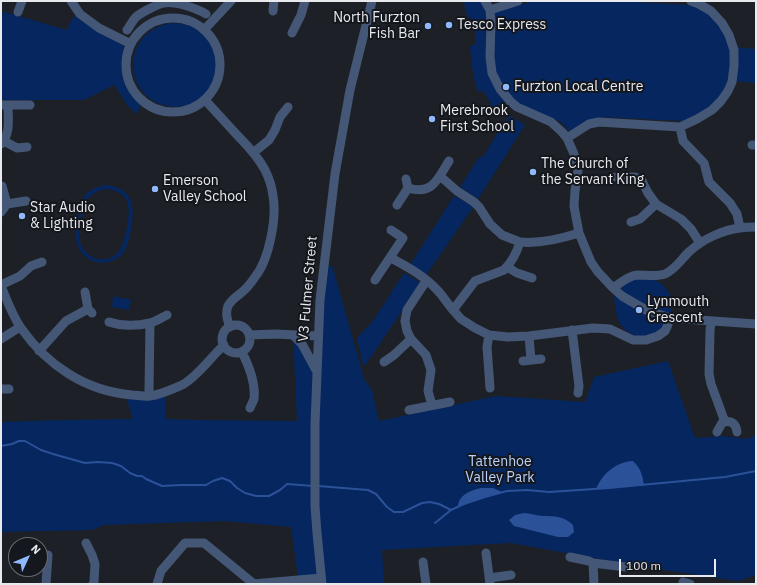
<!DOCTYPE html>
<html>
<head>
<meta charset="utf-8">
<style>
  body { margin:0 }
  #map { position:relative; width:757px; height:585px; overflow:hidden; background:#1d2127; font-family:"IBM Plex Sans",sans-serif }
  canvas { display:block }
  .frame { position:absolute; inset:0; border:2px solid #e8eaee; pointer-events:none }
  .north { position:absolute; left:8px; top:537px; width:40px; height:40px; box-sizing:border-box; background:#14171d; border:1px solid #696b71; border-radius:50%; rotate:46deg; font-size:11px; font-weight:700; line-height:16px; text-align:center; color:#e8eaee }
  .north::after { content:''; display:block; margin:auto; width:14px; height:18px; background:#90b8fd; clip-path:polygon(50% 0,100% 100%,50% 72%,0 100%) }
  .scale { position:absolute; left:619px; top:559px; width:97px; height:18px; box-sizing:border-box; border:2px solid #e8eaee; border-top:0; padding-left:5px; font-size:12px; line-height:14px; white-space:nowrap; color:#e8eaee; -webkit-text-stroke:3px #14171d; paint-order:stroke }
</style>
</head>
<body>
<div id="map">
<canvas width="757" height="585"></canvas>
<div class="frame"></div>
<div class="north">N</div>
<div class="scale">100 m</div>
</div>
<script>
const context = document.querySelector('canvas').getContext('2d');
context.lineJoin = 'round';
function fillPath(path, color) {
  context.fillStyle = color;
  context.fill(path, 'evenodd');
}
function stroke(path, color, width, dash) {
  context.strokeStyle = color;
  context.lineWidth = width;
  context.lineCap = dash ? 'butt' : 'round';
  context.setLineDash(dash || []);
  context.stroke(path);
}
function write(font, color, halo, rows, align = 'center') {
  context.font = font + ' "IBM Plex Sans",sans-serif';
  context.lineWidth = 4;
  context.setLineDash([]);
  context.textBaseline = 'middle';
  context.strokeStyle = halo;
  context.fillStyle = color;
  for (const [text, x, y, turn = 0] of rows) {
    context.save();
    context.translate(x, y);
    context.rotate((+turn || 0) * Math.PI / 180);
    context.textAlign = isNaN(turn) ? turn : align;
    if (halo) context.strokeText(text, 0, 0);
    context.fillText(text, 0, 0);
    context.restore();
  }
}
fillPath(new Path2D(`
  M464,1H481L486,11L488,25L487,44L506,102C499,109 496,114 487,107L491,103L483,91L478,92C473,77 471,62 470,46L475,45V31L471,17L468,18L465,9Z
  M534,1H613L689,5L714,14L732,47L756,49V83L729,81L724,91L711,108L683,121L603,117L592,120L571,133L566,127L559,121L522,107L503,88L495,72L493,55L494,12Z
  M1,11L67,30L70,22L77,14C87,20 121,39 125,47C128,53 124,62 124,69C124,81 133,95 142,103L137,114L128,106L114,85L84,100H1Z
  M133 65a42 42 0 1 1 84 0a42 42 0 1 1-84 0Z
  M509,115L525,125L478,199L460,187L479,157H483L501,127Z
  M106,185C134,188 135,207 131,230C129,238 128,246 123,253C113,266 91,266 81,252C78,248 76,243 76,238C75,229 80,200 86,194C91,189 99,186 106,185ZM106,189C130,191 131,208 127,227C124,243 120,262 98,259C93,258 87,254 83,249C81,245 79,240 79,235C80,226 83,206 88,199C92,193 98,190 106,189Z
  M454,196L474,206L426,275L410,265Z
  M323,265L333,267L336,279L364,379L372,390L379,421L496,396L585,402L594,377L668,361L695,438L723,436L746,439L756,435V575L738,581L632,565L511,543L382,550L384,584H322L298,577L291,527L224,521L104,525L92,530L1,532V422L62,420L133,419L125,394L166,392L165,419L201,420L297,421L293,335L316,370Z
  M404,273L421,283L366,364L363,366L357,338L373,321Z
  M639,278L652,279L661,283L670,294L672,310L664,329C659,331 654,334 649,336C636,340 620,330 617,316C615,310 615,303 614,297L628,281Z
  M113,296L131,300L129,310L112,307Z`), '#05265f');
fillPath(new Path2D(`
  M633,461C641,469 642,474 644,485L596,489C603,473 616,462 633,461Z
  M481,488H493L502,492L485,497L458,507C458,495 471,490 481,488Z
  M524,513C530,513 537,516 543,516C556,516 563,516 573,525L574,532L568,537H558L514,526L509,520L515,515Z`), '#2b5298');
stroke(new Path2D(`
  M1,446L12,444L19,441H25L41,450L53,454L85,463L98,462L112,463L121,466L130,473L137,476H142L146,479L162,486L181,485H206L213,481L222,478L230,481L237,488L245,493L256,496H269L280,490L287,484L313,486
  M318,486L368,490L376,494L387,507L394,512H403L422,503L430,502L439,504L451,510L464,504L485,497L507,491L527,490L549,492L609,488L725,477L756,471
  M435,523L451,510`), '#2b5298', 2);
stroke(new Path2D(`
  M71,1L80,14L99,28L131,44
  M485,1L490,10L491,22L490,57L492,73L500,89L511,102L517,107L551,122L562,132L567,138L574,154L578,170L575,191L574,206L576,217L579,233L591,262L598,272L613,288L622,296L646,310L670,318L756,324
  M490,10L518,1
  M273,11L274,1
  M18,12L22,1
  M126 65a47 47 0 1 1 94 0a47 47 0 1 1-94 0Z
  M127,30C130,26 132,21 136,17C142,12 156,5 164,3C175,1 196,8 206,14
  M204,30L231,1
  M292,33L301,15L305,1
  M205,100C216,112 227,124 238,136C248,146 258,157 265,170C269,178 272,187 273,196C277,218 269,260 255,277C251,283 246,289 241,293C236,297 231,300 228,306C225,313 227,320 230,327
  M1,105H30
  M680,127L683,141L704,163L709,182L730,203L737,214L740,228
  M567,138L589,124L599,122L680,127L697,119L712,110L721,101L728,91L732,82L734,66V50L729,35L722,23L711,11L699,4L691,1
  M4,141L17,148L27,147
  M1,144C11,134 8,118 8,105
  M752,145H756
  M253,153L269,140L275,130L280,117L288,107
  M440,176L457,191L474,202L479,207L490,224L502,235L520,242
  M616,177H635L642,181L648,193L656,204L681,219L691,229L700,243
  M408,188C433,195 437,180 449,161
  M7,204L26,201
  M397,205L408,188L406,179
  M1,212L7,204L2,186
  M631,222L640,219L656,204
  M579,233C560,239 540,244 520,242C517,252 511,263 504,270L475,281L453,310L461,319L475,328L489,335L508,337L529,336L593,328L610,329L633,340H646L658,336L665,331L667,327L670,318
  M391,258C408,267 426,277 439,292C444,298 448,304 453,310
  M507,267L517,273L532,278
  M375,280L403,238L391,230
  M426,281L407,310L405,321L407,331L411,339L426,355L431,370L428,391L432,405
  M1,285L20,276L31,266L42,262
  M1,286C7,300 12,315 21,328C47,365 85,391 132,395C137,395 144,397 150,396C160,395 173,389 182,385C197,377 211,357 224,345
  M613,288C620,283 628,276 637,275C647,275 656,277 665,274C676,269 682,258 690,251C703,239 723,230 740,228C746,227 751,227 756,227
  M85,292L88,309L92,313
  M711,321L710,331L709,374L711,384L725,422
  M109,322C121,326 137,326 150,323C155,322 161,318 167,315
  M222 339a14 14 0 1 1 28 0a14 14 0 1 1-28 0Z
  M572,330L579,386L578,393
  M249,335L275,334L318,336
  M293,335L302,344L316,370
  M489,335L487,347L490,388
  M529,336L531,360
  M1,339L20,327
  M39,351L66,321L88,309
  M242,352C249,366 256,383 254,399C253,402 251,405 250,408
  M523,361L541,359
  M384,362L394,355L411,339
  M1,389H9
  M150,396L149,390L150,323
  M409,410L450,402
  M717,432L722,423C730,419 736,423 737,432
  M86,543L92,555L95,564L94,582L93,584
  M486,553L490,584
  M570,557L589,561L593,563L626,567
  M423,562L426,584
  M593,563L594,584
  M489,578L511,575
  M683,582L690,584
  M46,584L48,555
  M157,584L161,571L185,543H204L254,584
  M253,584L321,578
  M322,584L317,533L315,506V423L320,300L335,174L350,90L372,1`), '#455776', 9);
for (const [x, y, r, color] of [
  [449,25,4,"#90b8fd"],
  [428,26,4,"#90b8fd"],
  [506,87,4,"#90b8fd"],
  [432,119,4,"#90b8fd"],
  [533,172,4,"#90b8fd"],
  [155,189,4,"#90b8fd"],
  [22,216,4,"#90b8fd"],
  [639,310,4,"#90b8fd"]
]) {
  const dot = new Path2D();
  dot.arc(x, y, r, 0, 2 * Math.PI);
  context.fillStyle = color;
  context.fill(dot);
  stroke(dot, '#14171d', 1.5);
}
write('14px', '#e8eaee', '#14171d', [
  ["North Furzton",420,18,"right"],
  ["Fish Bar",420,34,"right"],
  ["Tesco Express",457,25],
  ["Furzton Local Centre",514,87],
  ["Merebrook",440,111],
  ["First School",440,127],
  ["The Church of",541,164],
  ["the Servant King",541,180],
  ["Emerson",163,181],
  ["Valley School",163,197],
  ["Star Audio",30,208],
  ["& Lighting",30,224],
  ["Lynmouth",647,302],
  ["Crescent",647,318]
], 'left');
write('14px', '#e8eaee', '#14171d', [
  ["V3 Fulmer Street",308,289,-85]
]);
write('14px', '#bad1f9', '#14171d', [
  ["Tattenhoe",500,462],
  ["Valley Park",500,478]
]);
</script>
</body>
</html>
